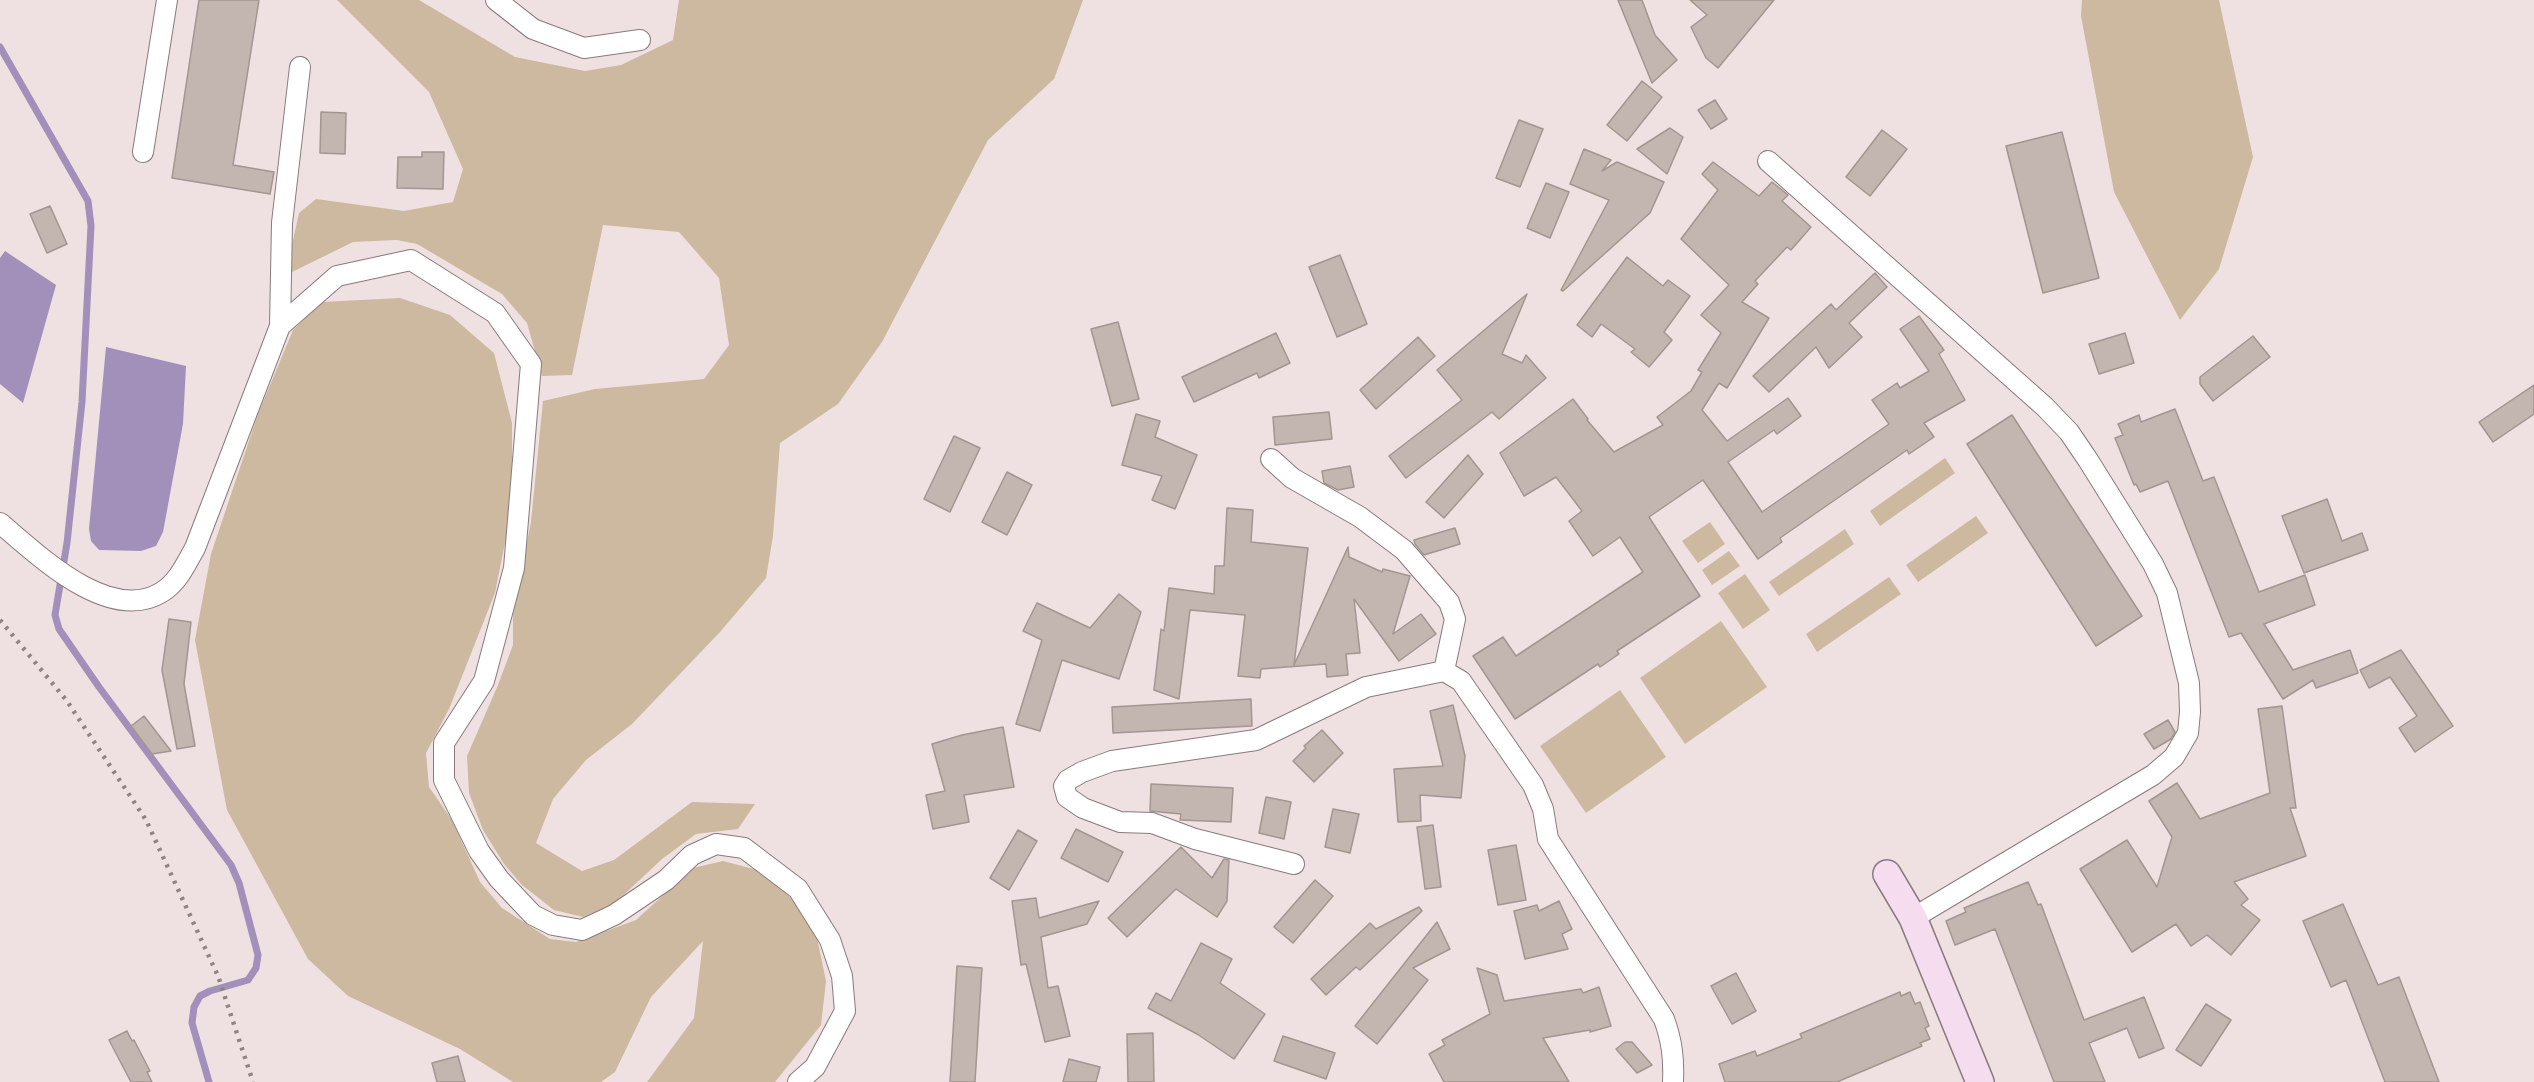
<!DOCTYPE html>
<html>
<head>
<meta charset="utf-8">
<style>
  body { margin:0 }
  canvas { display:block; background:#efe0e2 }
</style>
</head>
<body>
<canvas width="2534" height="1082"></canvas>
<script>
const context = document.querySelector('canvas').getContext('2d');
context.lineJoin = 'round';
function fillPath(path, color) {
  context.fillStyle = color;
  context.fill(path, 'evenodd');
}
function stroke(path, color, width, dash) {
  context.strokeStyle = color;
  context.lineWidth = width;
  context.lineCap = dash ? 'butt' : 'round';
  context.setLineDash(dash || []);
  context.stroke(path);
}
fillPath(new Path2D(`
  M337,0H419L515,57L585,71L621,65L673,40L679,0H1083L1054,79L988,140L882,342L838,404L780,443L773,536L766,578L720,632L632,724L586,760L553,799L536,843L582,871L614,860L692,802L755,804L738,829L696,834L662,859L614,904L583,917L554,910L522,885L504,864L483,830L469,793L467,756L498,685L513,645V610L531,522L543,401L595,389L704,379L729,345L719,278L679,232L603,225L572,375L542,376L527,323L502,294L417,244L397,240L353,242L292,272L290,254L299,213L316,199L404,211L453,202L463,169L429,92Z
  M2082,0H2219L2253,157L2219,269L2180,320L2114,192L2081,16Z
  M400,298L450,315L494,353L512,423V507L495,593L449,709L426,753L429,787L452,820L480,882L502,908L550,939L576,942L636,920L693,868L723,861L769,873L800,909L817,938L826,981L821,1025L775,1082H647L694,1018L703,941L651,997L615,1072L601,1082H513L460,1049L348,996L308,959L227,810L195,640L211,554L258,414L293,330L322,302Z
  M1945,458L1955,473L1880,526L1870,511Z
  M1976,516L1988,533L1918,582L1906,565Z
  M1710,522L1725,544L1698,563L1682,541Z
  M1845,529L1854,544L1779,596L1769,582Z
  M1729,551L1740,566L1712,585L1702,570Z
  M1745,574L1770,610L1743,629L1718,593Z
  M1889,577L1901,594L1817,652L1806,634Z
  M1721,621L1767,687L1685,744L1640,678Z
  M1620,690L1666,757L1586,813L1540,746Z`), '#cdb99f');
fillPath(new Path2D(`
  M5,251L56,285L23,403L0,384V258Z
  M106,347L186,366L183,424L163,532L156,546L141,551L99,550L91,541L89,529Z`), '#a290ba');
stroke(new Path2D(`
  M0,47L88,201L91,226L82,402L67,543L55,615L59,629L99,687L231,865L239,883L258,955L256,968L248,980L210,991L200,996L194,1007L192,1023L209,1082`), '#a290ba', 7);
const building = new Path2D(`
  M199,0H259L233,165L274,172L270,194L172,178Z
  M1618,0H1642L1655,35L1677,60L1652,83Z
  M1690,0H1774L1718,68L1706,58L1691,27L1707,15Z
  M1642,81L1662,97L1627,141L1607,125Z
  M1715,100L1727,119L1711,129L1698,110Z
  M321,112L346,113L345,154L320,153Z
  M1519,120L1543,129L1520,187L1496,178Z
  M1670,128L1683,137L1667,174L1637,149Z
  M1882,130L1907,149L1870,196L1846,177Z
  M2062,132L2099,278L2043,293L2006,146Z
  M1584,149L1611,160L1602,171L1617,162L1664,182L1650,213L1563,291L1561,290L1609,200L1570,184Z
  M422,152H444L443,189L397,188L398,157H422Z
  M1713,162L1759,196L1772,182L1788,195L1782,201L1811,227L1791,250L1787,247L1755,281L1758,284L1742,302L1769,318L1727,388L1719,383L1702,410L1727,441L1788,398L1801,416L1777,434L1774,430L1728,462L1762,512L1889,424L1872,400L1897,383L1900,388L1929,371L1900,329L1919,316L1944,350L1939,354L1965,400L1924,423L1934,437L1909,454L1907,450L1780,538L1782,542L1758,559L1703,480L1649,517L1700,596L1617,651L1619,654L1600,667L1598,664L1515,719L1473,656L1503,637L1516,656L1643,572L1620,537L1593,556L1569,521L1582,511L1556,477L1524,496L1500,453L1573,399L1588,419L1587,420L1614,452L1663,425L1657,417L1691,391L1702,372L1698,370L1721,333L1701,315L1729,285L1681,239L1718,190L1702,174Z
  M1546,183L1569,192L1550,238L1527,228Z
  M50,206L67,244L47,253L30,214Z
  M1340,255L1367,324L1337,337L1309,267Z
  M1627,257L1663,286L1668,280L1690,296L1664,332L1672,340L1649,367L1631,352L1635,349L1601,324L1592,337L1577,325Z
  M1875,273L1887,287L1849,323L1862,337L1829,368L1816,347L1769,392L1753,376L1831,304L1836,310Z
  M1527,294L1502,354L1522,363L1526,355L1546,378L1499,419L1492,412L1406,478L1389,456L1462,400L1437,370Z
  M1118,322L1139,399L1112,406L1091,329Z
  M1276,333L1290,363L1259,378L1257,373L1194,402L1182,377Z
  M2125,333L2134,363L2099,374L2089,344Z
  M2253,336L2270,357L2213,401L2200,384V377Z
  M1418,337L1435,356L1376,409L1360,390Z
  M2534,385V414L2493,442L2479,422Z
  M2175,409L2203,481L2214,477L2259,592L2305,575L2315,605L2264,624L2293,670L2350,650L2358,673L2316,688L2313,680L2283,699L2241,633L2229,637L2168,481L2140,492L2136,484L2134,485L2115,438L2123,435L2118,424L2139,415L2141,422Z
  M1329,412L1332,439L1275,445L1273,417Z
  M1136,414L1160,421L1155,437L1197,455L1175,509L1152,500L1162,476L1122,465Z
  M2012,415L2142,616L2096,646L1967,444Z
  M954,436L980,448L950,512L924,499Z
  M1468,455L1483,474L1444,518L1426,502Z
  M1350,466L1354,487L1338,490L1324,483L1322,471Z
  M1007,472L1032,485L1007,535L982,522Z
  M2327,499L2342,541L2362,533L2368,550L2304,573L2282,516Z
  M1227,508L1253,510L1251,542L1308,548L1294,665L1348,547L1349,557L1382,572L1383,569L1410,576L1393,634L1421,614L1436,634L1399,661L1354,599L1360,653L1346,654L1348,675L1327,677L1326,664L1261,669L1260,678L1238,676L1245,615L1190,610L1179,699L1154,690L1161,629L1164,631L1169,588L1214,594L1215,566H1224Z
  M1455,528L1460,544L1424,555L1415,544L1414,540Z
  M1119,594L1141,612L1119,679L1062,660L1040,731L1016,724L1042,640L1023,631L1037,603L1090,628Z
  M169,619L191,622L184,684L195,746L177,749L162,670Z
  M2401,650L2453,726L2415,752L2399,728L2417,716L2390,677L2369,688L2360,670Z
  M1251,699L1252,726L1113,733L1112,707Z
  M1453,705L1465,756L1461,798L1420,795L1421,821L1398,822L1394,769L1443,766L1430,711Z
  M2282,706L2296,808H2290L2306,856L2234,882L2248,899L2241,905L2260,920L2231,955L2207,935L2191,946L2176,924L2132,952L2080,869L2127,840L2157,887L2172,837L2149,801L2177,783L2200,819L2270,793L2258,709Z
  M144,716L171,751L152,754L131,726Z
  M2168,720L2175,732L2171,739L2154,749L2144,734Z
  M1003,727L1014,787L964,795L969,822L933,829L926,795L945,791L932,744L962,735Z
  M1322,730L1343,753L1314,782L1293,761L1306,748L1304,746Z
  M1151,784L1233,788L1231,822L1180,820L1181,814L1150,811Z
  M1266,797L1291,802L1284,839L1259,833Z
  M1333,809L1359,814L1350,853L1325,847Z
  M1433,825L1441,887L1425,889L1417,827Z
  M1076,829L1123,852L1108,882L1061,858Z
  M1018,830L1037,841L1009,890L990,878Z
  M1516,845L1526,900L1498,905L1488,850Z
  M1181,847L1212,878L1224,859L1229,860L1227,901L1217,917L1176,889L1127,937L1108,918Z
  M1315,880L1333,896L1293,943L1274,927Z
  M2028,882L2038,905L2041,904L2084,1020L2144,997L2164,1048L2139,1058L2127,1028L2089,1043L2105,1082H2054L1995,929L1955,945L1946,921L1966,912L1964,908Z
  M1036,898L1039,918L1099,901L1087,924L1041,937L1048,988L1058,986L1070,1036L1045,1042L1026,964L1021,965L1012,901Z
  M1559,901L1572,929L1562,934L1568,949L1525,959L1514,911L1537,905L1539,911Z
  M2343,904L2378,985L2399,977L2439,1082H2385L2346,980L2331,987L2303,921Z
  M1419,907L1422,911L1360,970L1356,967L1326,995L1311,979L1370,923L1376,929Z
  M1437,922L1450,949L1413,968L1428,980L1377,1044L1355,1026Z
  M1201,943L1232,959L1220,983L1265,1014L1234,1059L1197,1034L1148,1008L1156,993L1171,1001Z
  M957,966L982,968L975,1082H950Z
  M1477,968L1497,975L1504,1001L1581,989L1583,993L1599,987L1611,1026L1590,1032V1030L1543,1038L1569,1082H1444L1429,1054L1445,1045L1442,1040L1490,1014Z
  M1736,973L1756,1011L1732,1024L1711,986Z
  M1900,992L1901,996L1910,992L1915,1004L1920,1002L1929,1026L1925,1028L1930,1039L1920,1043L1922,1046L1837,1082H1725L1719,1064L1755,1051L1757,1056L1802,1038L1800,1034Z
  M2206,1004L2231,1020L2201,1066L2176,1050Z
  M127,1031L132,1041L134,1040L150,1071L147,1072L152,1082H131L109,1040Z
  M1153,1033L1154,1082H1128L1127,1034Z
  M1283,1036L1335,1053L1326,1079L1274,1061Z
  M1625,1042H1632L1652,1065L1637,1073L1616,1049Z
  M458,1056L465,1082H437L432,1063Z
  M1069,1059L1100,1067L1096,1082H1063Z`);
fillPath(building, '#c3b6b0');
stroke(building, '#a39590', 1.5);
const minor = new Path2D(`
  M496,0L533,29L584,48L640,40
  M143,152L167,0
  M1768,161L2045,407L2069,432L2088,460L2153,564L2167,593L2189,683L2190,712L2188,733L2174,757L2153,775L1913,918
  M280,326L282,223L300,67
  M1271,459L1292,478L1360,517L1404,550L1449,602L1455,619L1444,671L1366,687L1256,740L1112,761L1082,772L1068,780L1064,786L1067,797L1083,808L1120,822L1152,823L1195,839L1294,864
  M0,523C37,554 109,625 162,592C178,582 186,564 195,548L280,326L337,276L411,260L495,313L531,364L514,568L484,681L444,743V780L479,851L499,879L533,915L553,925L582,930L614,915L666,880L692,855L716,844L744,848L798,889L830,940L842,976L845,1011L815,1067L798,1082
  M1444,671L1461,681L1533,785L1543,809L1548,839L1664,1019C1672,1041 1674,1059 1673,1082`);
const secondary = new Path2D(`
  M1887,874L1913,918L1980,1082`);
stroke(minor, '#897b7d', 22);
stroke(secondary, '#897b7d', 30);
stroke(minor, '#fff', 20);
stroke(secondary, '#f6dcef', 27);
stroke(new Path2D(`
  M0,620L67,701L146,820L218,976L253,1082`), '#8e8486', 4.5, [3, 6]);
</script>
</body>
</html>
